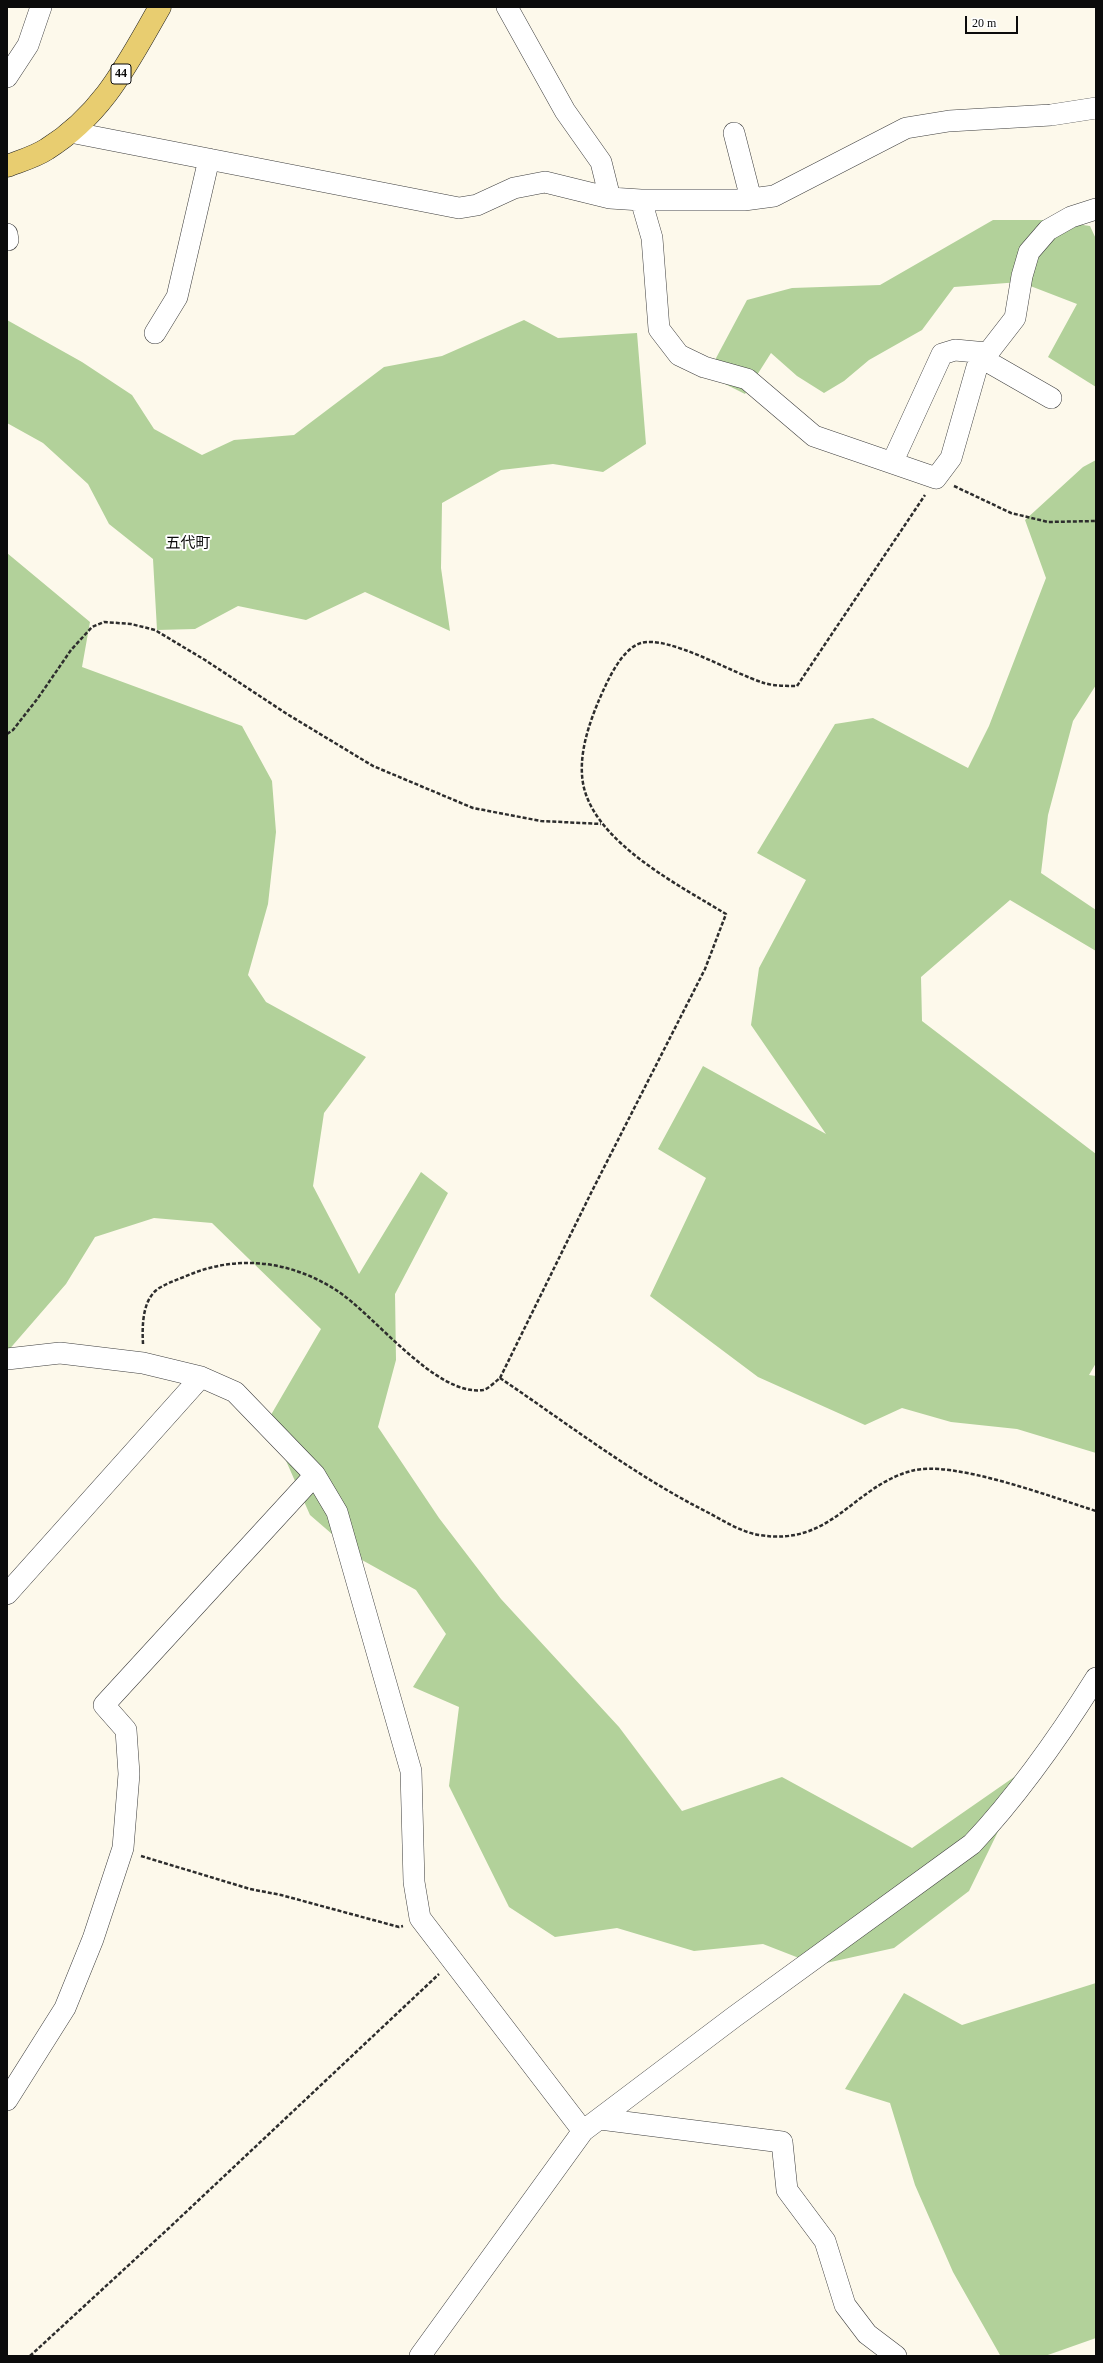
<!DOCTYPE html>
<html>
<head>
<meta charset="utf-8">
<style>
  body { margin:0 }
  #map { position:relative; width:1103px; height:2363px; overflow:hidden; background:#fdf9eb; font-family:"Times New Roman",serif }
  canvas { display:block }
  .frame { position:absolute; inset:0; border:8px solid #0b0b0b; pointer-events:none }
  .scale { position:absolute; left:965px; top:16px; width:53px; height:18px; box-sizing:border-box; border:2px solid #0b0b0b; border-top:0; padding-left:5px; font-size:12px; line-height:14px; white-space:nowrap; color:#0b0b0b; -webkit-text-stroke:3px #fff; paint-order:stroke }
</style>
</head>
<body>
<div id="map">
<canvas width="1103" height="2363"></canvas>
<div class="frame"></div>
<div class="scale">20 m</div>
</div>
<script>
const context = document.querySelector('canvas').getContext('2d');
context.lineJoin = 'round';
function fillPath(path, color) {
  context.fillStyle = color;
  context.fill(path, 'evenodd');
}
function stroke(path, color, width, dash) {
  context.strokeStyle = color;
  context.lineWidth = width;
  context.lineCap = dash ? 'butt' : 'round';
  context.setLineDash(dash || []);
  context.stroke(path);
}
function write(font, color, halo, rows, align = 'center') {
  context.font = font + ' "Times New Roman","Noto Sans JP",serif';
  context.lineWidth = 4;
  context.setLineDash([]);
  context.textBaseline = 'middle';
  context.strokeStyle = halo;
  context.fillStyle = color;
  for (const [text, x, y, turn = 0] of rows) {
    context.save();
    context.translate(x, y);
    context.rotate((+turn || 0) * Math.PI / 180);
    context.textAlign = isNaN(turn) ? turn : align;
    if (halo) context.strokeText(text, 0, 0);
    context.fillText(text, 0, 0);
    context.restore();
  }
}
fillPath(new Path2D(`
  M993,220H1048L1090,226L1096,239V387L1048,357L1077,304L1020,282L954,287L922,330L869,360L844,381L824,393L797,376L771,353L745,394L707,375L747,300L792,288L880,285Z
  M7,320L82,362L132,395L154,429L202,455L234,440L294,435L384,367L442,356L524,320L558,338L637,333L646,444L603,472L553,464L501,470L442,503L441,568L450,631L365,592L306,620L238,606L195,629L157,630L153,559L109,524L88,484L43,443L7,423Z
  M1096,460V685L1073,721L1048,815L1041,873L1096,910V951L1010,900L921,977L922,1021L1096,1154V1363L1089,1375L1096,1376V1453L1017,1429L951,1422L902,1408L865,1425L758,1377L650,1296L706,1178L658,1149L703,1066L826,1134L751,1025L759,968L806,880L757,853L835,724L873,718L968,768L989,726L1046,578L1025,520L1083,467Z
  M7,553L90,622L82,667L242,726L272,781L276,832L268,904L248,975L266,1002L366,1057L324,1113L313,1186L359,1274L421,1172L448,1193L395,1294L396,1360L378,1427L439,1518L501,1599L619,1727L682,1811L782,1777L912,1848L1030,1766L969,1891L894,1948L817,1965L763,1944L694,1951L617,1928L555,1937L509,1907L449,1786L459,1707L413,1687L446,1634L416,1590L362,1560L310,1515L268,1420L321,1329L212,1223L154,1218L95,1237L66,1284L7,1352Z
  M1096,1983V2338L1045,2356L1000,2355L953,2272L915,2185L890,2103L845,2089L904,1993L962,2025Z`), '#b2d19a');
const minor = new Path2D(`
  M507,7L565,111L601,162L610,198
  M7,77L28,45L41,7
  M70,132L459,208L477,205L514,188L545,182L610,198L641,200H744L774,196L906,128L949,121L1051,115L1096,108
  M734,133L751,199
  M641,200L652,238L659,329L679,355L704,367L747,379L814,436L936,478L951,458L977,367L1015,318L1022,276L1029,252L1048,230L1071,217L1096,209
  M7,234L8,240
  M155,333L177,297L209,159
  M983,359L1051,398
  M892,463L942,354L955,350L987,353
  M7,1359L60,1353L143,1363L201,1377L235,1392L315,1475L337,1512L411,1771L414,1882L420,1918L583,2131
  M7,1594L201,1377
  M7,2100L65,2008L93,1939L123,1848L129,1774L126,1730L104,1705L315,1475
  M600,2119L782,2142L787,2190L825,2241L845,2305L867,2334L896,2356
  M420,2356L583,2131L734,2017L972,1844C1019,1794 1059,1737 1096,1678`);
const major = new Path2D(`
  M7,166C20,161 35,157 47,149C104,113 127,64 160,7`);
stroke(minor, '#3e3e3e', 22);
stroke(major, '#1c1c1c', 23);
stroke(new Path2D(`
  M954,486L1011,513L1048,522L1096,521
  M7,734L13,730L38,698L71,650L92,627L104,622L131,624L155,630L205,660L287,714L373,766L473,808L541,821L601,824
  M143,1344C142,1326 142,1297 161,1287C168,1283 176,1280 184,1277C235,1254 289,1260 336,1290C374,1314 436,1397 483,1390C488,1389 495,1382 500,1378L591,1193L705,969L726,914C680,886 598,844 584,788C577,759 588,726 599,700C607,682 621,649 641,643C669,635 734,674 764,683C774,686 786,686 797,686L925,495
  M500,1378C568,1424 634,1475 707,1512C724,1521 741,1532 759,1535C832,1547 852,1487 911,1471C952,1459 1054,1498 1096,1511
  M141,1856L250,1889L281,1895L399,1927L403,1926
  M30,2356L169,2228L439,1974`), '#2d2d2d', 2.5, [4, 2]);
stroke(minor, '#fff', 21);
stroke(major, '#e8cd70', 22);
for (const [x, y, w] of [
  [121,74,20]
]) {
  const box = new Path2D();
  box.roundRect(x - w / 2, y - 10, w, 20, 3);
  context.fillStyle = '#fff';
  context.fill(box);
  stroke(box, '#0b0b0b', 1);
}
write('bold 12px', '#0b0b0b', null, [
  ["44",121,74]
]);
write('15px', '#0b0b0b', '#fff', [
  ["五代町",188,544]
]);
</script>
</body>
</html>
